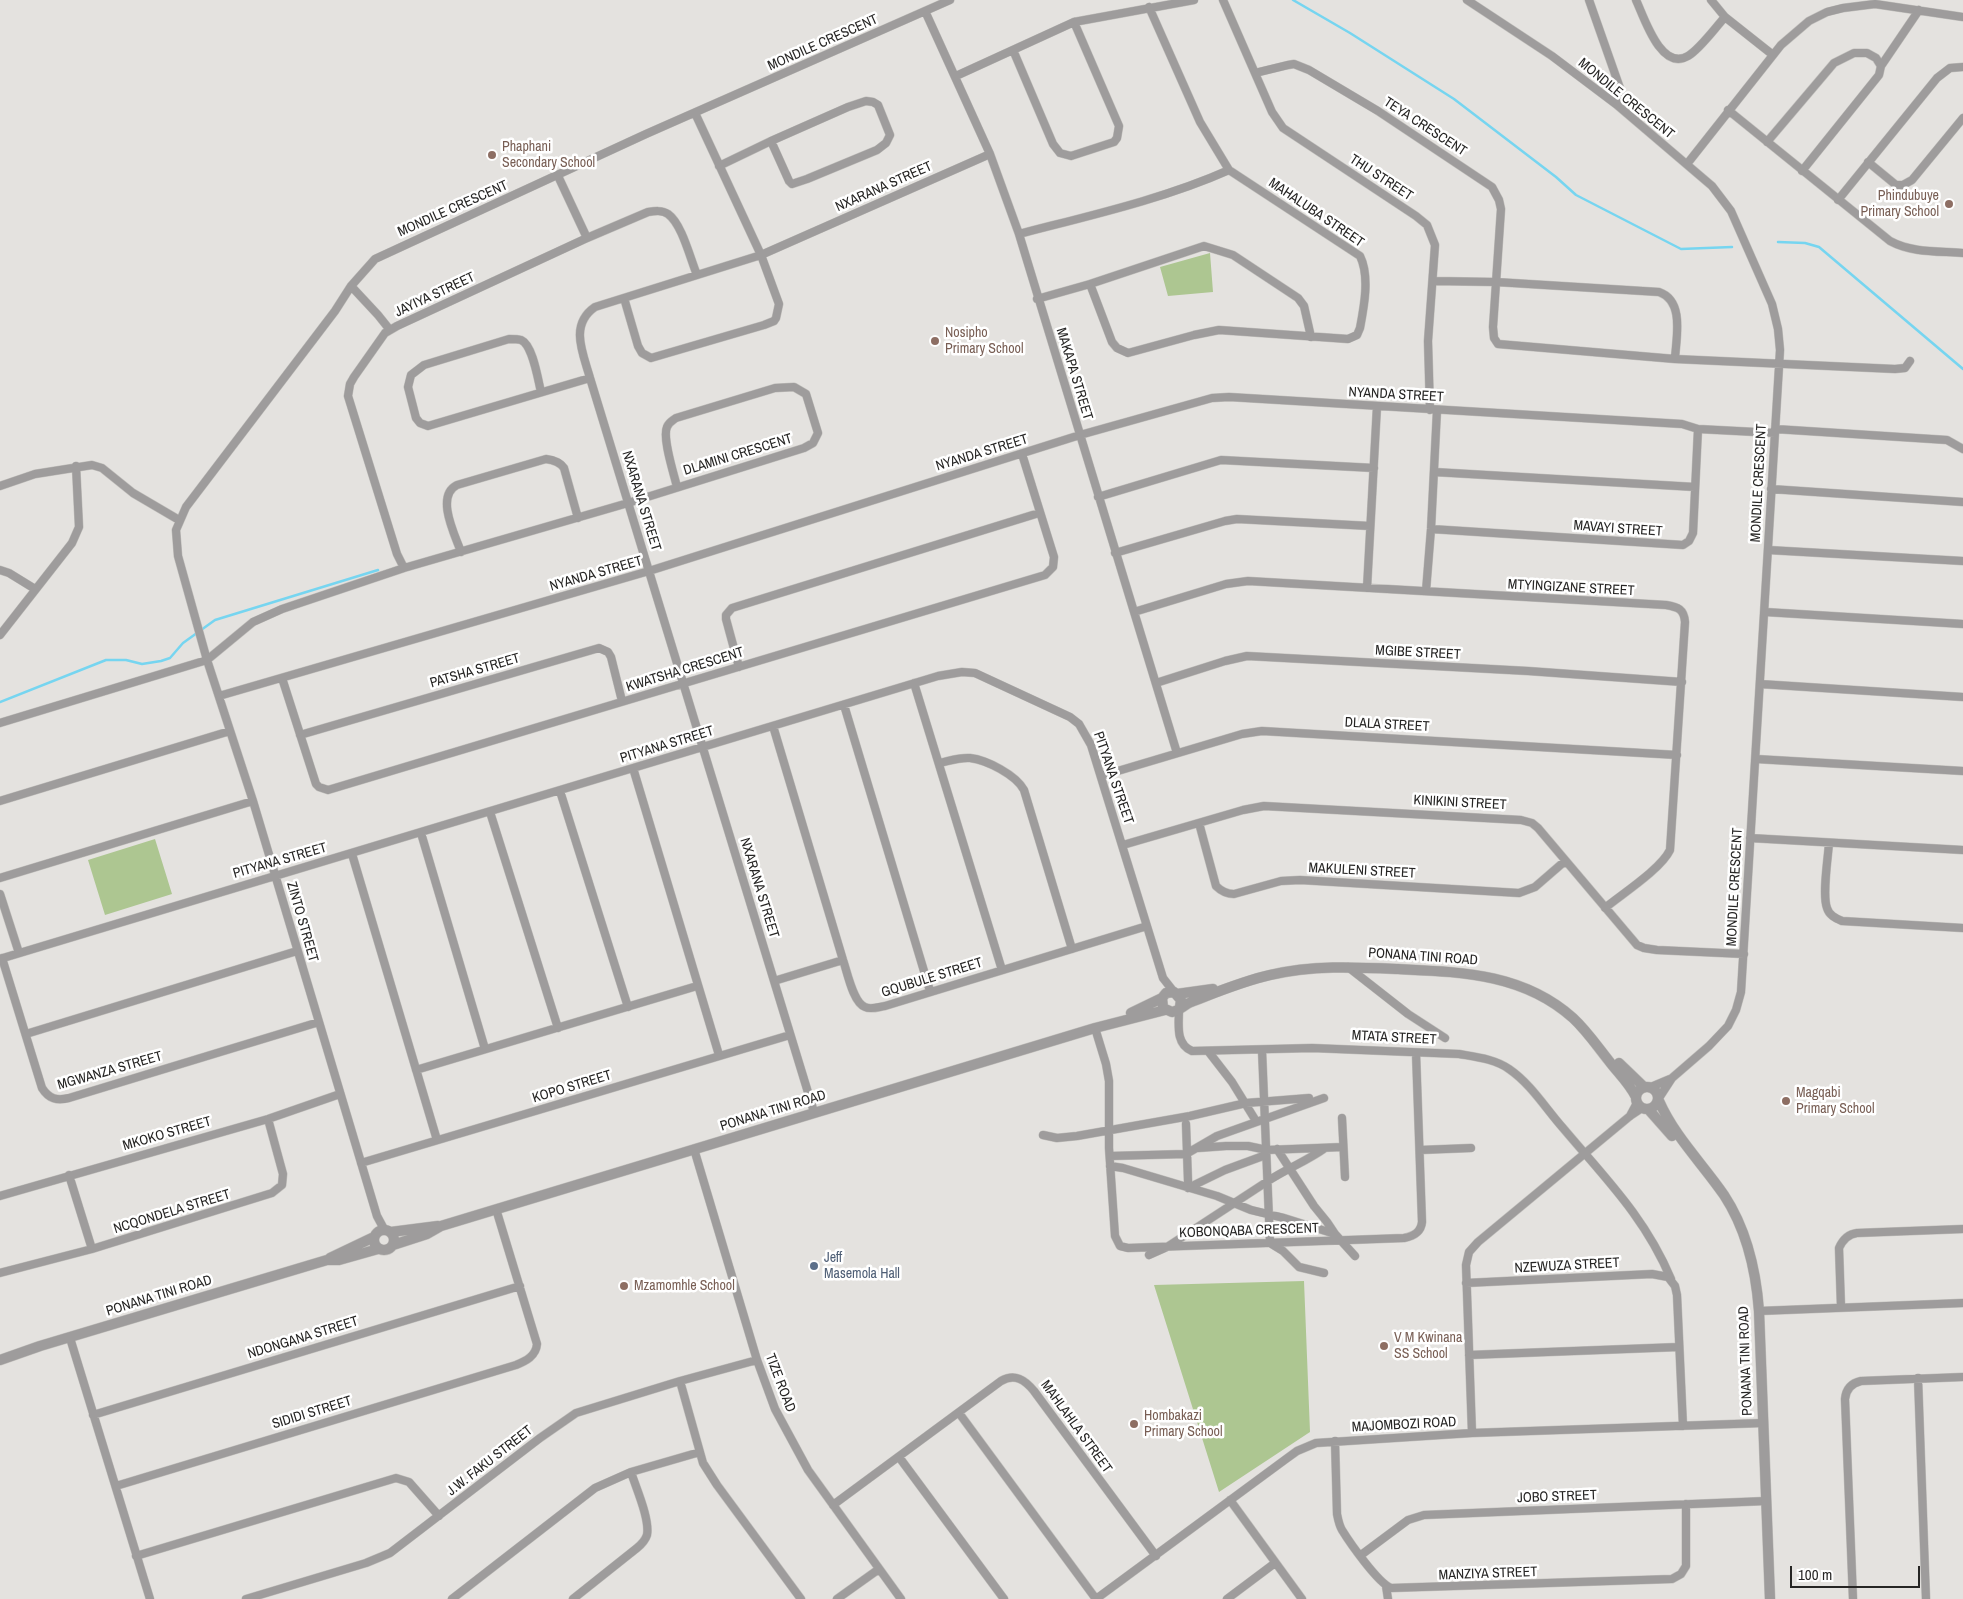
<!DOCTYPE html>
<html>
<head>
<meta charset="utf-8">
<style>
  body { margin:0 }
  #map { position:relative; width:1963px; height:1599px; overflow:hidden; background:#e4e2df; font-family:"Archivo Narrow",sans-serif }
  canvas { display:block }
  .scale { position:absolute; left:1790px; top:1566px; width:130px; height:22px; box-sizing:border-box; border:2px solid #262524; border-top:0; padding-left:6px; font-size:15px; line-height:18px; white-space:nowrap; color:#262524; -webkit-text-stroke:4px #fff; paint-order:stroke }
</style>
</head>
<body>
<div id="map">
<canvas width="1963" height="1599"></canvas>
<div class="scale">100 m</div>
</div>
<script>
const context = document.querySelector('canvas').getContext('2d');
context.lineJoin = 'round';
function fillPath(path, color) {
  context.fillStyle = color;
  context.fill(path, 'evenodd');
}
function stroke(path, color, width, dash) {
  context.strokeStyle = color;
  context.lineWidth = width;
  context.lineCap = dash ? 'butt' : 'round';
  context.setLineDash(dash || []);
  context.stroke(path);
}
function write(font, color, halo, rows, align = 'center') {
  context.font = font + ' "Archivo Narrow",sans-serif';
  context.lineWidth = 5;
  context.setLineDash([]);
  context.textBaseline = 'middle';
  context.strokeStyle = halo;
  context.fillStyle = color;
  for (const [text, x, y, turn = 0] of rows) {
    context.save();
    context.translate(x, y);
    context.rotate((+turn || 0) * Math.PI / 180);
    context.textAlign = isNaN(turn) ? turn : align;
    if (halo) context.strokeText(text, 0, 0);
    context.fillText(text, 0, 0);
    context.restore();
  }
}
fillPath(new Path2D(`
  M1210,253L1213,292L1168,296L1160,267Z
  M155,839L172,894L105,915L88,860Z
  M1304,1281L1310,1432L1219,1492L1154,1285Z`), '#adc691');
stroke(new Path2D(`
  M1293,0L1350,33L1454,99L1556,177L1576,195L1681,249L1732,247
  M1778,242L1805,243L1819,247L1963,369
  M0,702L106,660H126L142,664L161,661L170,658L183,643L215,620L378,570`), '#76d5f0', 2.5);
const minor = new Path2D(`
  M1223,0L1272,112L1283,128L1416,216L1427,225L1435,245L1428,341L1430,410
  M1467,0L1552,56L1617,105L1712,186L1731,211L1772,304L1778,329L1780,350L1741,992L1736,1010L1728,1026L1709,1046L1672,1078L1659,1098
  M1589,0L1621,91L1617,105
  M1636,0C1644,17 1661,72 1688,56C1700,49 1715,28 1725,17
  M1711,0L1725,17L1773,55
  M925,11L990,154L1019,234L1177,753
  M1013,50L1053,144L1060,153L1071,156L1114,142L1117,138L1119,126L1074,22
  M1255,73L1288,65L1294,64L1309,70L1378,111L1492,187L1499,200L1501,209L1493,327L1494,338L1498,344L1675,359L1895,369L1905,368L1910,361
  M956,76L1074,22L1194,0
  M1728,110L1890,241C1912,253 1938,251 1963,253
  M1767,142L1834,63L1854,53H1867L1876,58L1881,66
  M1868,162L1896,185H1903L1912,180L1963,118
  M1687,164L1781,45L1809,21L1827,12L1843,8L1875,4L1963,17
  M719,166L771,141L848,107L866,101L873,102L878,105L890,135L886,143L877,150L807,179L792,184L789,181L771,141
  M1802,171L1879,75L1881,66L1919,10
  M558,176L587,238
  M1838,200L1937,78L1950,68L1963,67
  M1019,234C1088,216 1164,199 1229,170
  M1433,281L1496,282L1659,292C1685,301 1676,338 1675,359
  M1090,284L1112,342L1117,348L1128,353L1194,335L1219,330L1348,339L1357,335L1360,328C1364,307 1370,276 1360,256L1229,170L1200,122L1149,7
  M351,286L378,315L390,330
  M624,298L638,346L642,353L651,358L764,325L774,321L776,318L779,304L761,255L695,113
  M1037,299L1090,284L1204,246L1233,255L1298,298L1304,306L1311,337
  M541,392C538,380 533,345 521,340C518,339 513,339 509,339L424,365L411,375L408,387L416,418L420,423L428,426L590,378
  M1775,429L1947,440L1963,449
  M1434,472L1695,487
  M0,486L35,474L92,465L102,468L133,493L179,520
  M1771,489L1963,502
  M1098,497L1221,460L1374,468
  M1431,529L1683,545L1689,541L1693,533L1698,429
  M1768,550L1963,561
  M461,552C455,535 435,496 457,485L546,459C554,460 560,462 564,468L578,518
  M1115,553L1225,521L1237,519L1370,526
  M404,568L397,554L348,396L350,384L354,377L385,333L397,326L587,238L648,212C655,211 662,210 668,214C682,224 690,258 697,275
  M0,570L9,573L35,589
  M1367,588L1377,406
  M1426,591L1431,529L1437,410
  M1134,612L1226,584L1248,581L1666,605C1678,607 1684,609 1685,622L1670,850C1661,869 1622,894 1605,908
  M1765,612L1963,624
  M0,635L72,543L79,527L76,466
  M739,667L726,619V615L732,608L1039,513
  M282,678L316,784L319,787L328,790L1045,575L1053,567L1054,557L1022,454
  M914,683L1002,970
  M1156,683L1225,661L1247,656L1528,671L1682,682
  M1760,684L1963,697
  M219,696L649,571L1080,435L1212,398L1229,397L1682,424L1698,429L1775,433
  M844,705L930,991
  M0,723L207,660L253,622L282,609L404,568L628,503L804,448L813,443L818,433L806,394L794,387L775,388L676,418C672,421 669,422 667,427C662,438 674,474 677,487
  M773,726L843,960C847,971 853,1003 865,1007C871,1010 878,1007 885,1006L1147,926
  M300,735L599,648L608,652L611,657L622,701
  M1756,759L1963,771
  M939,763C949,761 960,757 970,758C987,760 1016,775 1024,790L1072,949
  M633,768L719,1055
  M1101,776L1242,734L1262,731L1677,755
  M560,791L628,1007
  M0,801L230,731
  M490,812L558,1028
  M1199,823L1216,886C1221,891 1227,894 1234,894L1281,881L1300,880L1519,893L1535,887L1565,861
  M421,833L485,1049
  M1750,838L1963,850
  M1829,843C1828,858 1822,895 1827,908C1829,915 1835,918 1842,921L1963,928
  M1123,845L1243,810L1264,806L1521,820L1532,823L1538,828L1637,945L1644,948L1657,950L1744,954
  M352,854L437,1140
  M0,878L253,801
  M0,894L19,953
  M2,958L42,1088C49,1099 57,1101 69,1098L319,1022
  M0,959L938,676L962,672L975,673L1070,717L1079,724L1091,745L1163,978L1174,992
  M1348,967L1408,1014L1445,1038
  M774,981L843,960
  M1179,1009C1179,1024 1175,1044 1192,1051L1312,1048L1459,1054C1476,1057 1495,1059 1509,1069C1531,1084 1546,1109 1563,1128C1605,1178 1645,1217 1671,1279
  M1095,1028L1106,1064L1109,1081V1148L1115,1236L1120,1246L1128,1248L1404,1238C1414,1236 1421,1232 1422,1222L1416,1053
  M26,1034L297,951
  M1262,1050L1270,1243L1283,1251L1299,1267L1324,1273
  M1208,1051L1232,1082L1256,1121
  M416,1070L697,986
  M1651,1087L1670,1079
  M814,1112L590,378C583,353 569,325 595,307L761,255L990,154
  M1630,1116L1637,1103
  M1342,1118L1345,1177
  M1186,1124L1188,1181
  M1043,1135L1057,1138L1077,1136L1190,1116L1246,1103L1309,1098
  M1198,1148L1226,1146H1248L1267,1150L1343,1147
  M694,1149L757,1360L775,1409L808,1470L901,1599
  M1277,1149L1314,1206L1327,1222L1335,1234
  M1420,1150L1471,1148
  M1110,1156L1186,1154L1217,1136L1324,1098
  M361,1163L790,1035
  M1110,1166L1123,1168L1217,1196L1251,1210L1284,1218L1335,1234L1355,1256
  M69,1175L92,1249
  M1188,1188L1225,1170L1263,1156L1267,1152
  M0,1196L268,1119L340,1094
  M384,1229L377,1216L253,801L207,660L178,556L176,530L186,507L335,311L351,286L375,259L646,134L950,0
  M1149,1255L1167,1247C1201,1225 1234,1203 1268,1181C1286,1169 1307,1161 1325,1148
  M0,1273L92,1249L272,1193L282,1185L283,1174L268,1119
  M1466,1283L1652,1274L1668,1277L1675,1286L1677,1295L1683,1426
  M1841,1307L1839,1248C1843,1239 1849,1234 1857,1233L1963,1229
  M1759,1311L1963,1303
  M70,1338L150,1599
  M1469,1355L1679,1347
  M1918,1378L1926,1599
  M680,1381L703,1463L717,1485L801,1599
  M959,1413L1096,1599
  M93,1415L520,1286
  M1472,1433L1466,1265L1469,1252L1478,1242L1630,1116L1642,1108
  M1335,1441L1337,1514C1338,1519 1339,1525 1342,1530C1350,1543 1378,1583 1391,1588L1672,1579L1681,1574L1686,1566V1504
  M899,1457L1004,1599
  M116,1486L516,1365C526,1361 536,1356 537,1344L496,1209
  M1230,1500L1302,1599
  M833,1505L1001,1381C1015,1373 1025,1380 1034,1391L1156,1556
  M1361,1555L1408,1520L1424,1515L1766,1501
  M136,1556L396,1478L409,1482L439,1516
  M1386,1586L1388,1599
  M246,1599L366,1563L390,1553L540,1438L576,1413L680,1381L757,1360
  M452,1599L595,1488L631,1472L700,1452
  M573,1599L637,1548C642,1544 645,1541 647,1535C650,1519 636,1488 631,1472
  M837,1599L879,1569
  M1096,1599L1286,1459L1297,1451L1316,1443L1472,1433L1763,1423
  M1227,1599L1275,1563
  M1853,1599L1845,1399C1846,1389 1852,1383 1861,1381L1963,1377`);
const tertiary = new Path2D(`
  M1177,994L1213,989
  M1180,1007L1181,1000L1174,992L1166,993L1162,998L1163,1008L1172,1012C1179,1011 1184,1005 1191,1002C1217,992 1243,981 1270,975C1313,965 1354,967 1398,969C1460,972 1523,973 1573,1018C1587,1031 1597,1046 1609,1061C1618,1073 1629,1083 1636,1097
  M1131,1013L1162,998
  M1619,1063L1644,1087
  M1636 1098a11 11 0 1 1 22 0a11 11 0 1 1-22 0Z
  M1659,1101C1675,1137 1702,1163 1724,1195C1747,1230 1756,1270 1759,1311L1770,1599
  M1649,1110L1672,1136
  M374 1240a10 10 0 1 1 20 0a10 10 0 1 1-20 0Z
  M391,1232L438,1226
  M393,1245L427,1234L441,1226L1095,1028L1165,1010
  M330,1258L374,1237
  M0,1360L40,1346L327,1260H339L378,1249`);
stroke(minor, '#c2c0bd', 9);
stroke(tertiary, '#c2c0bd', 11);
stroke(minor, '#9e9c9c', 8);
stroke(tertiary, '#9e9c9c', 10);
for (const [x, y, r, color] of [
  [492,155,5,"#8d6e63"],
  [1949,204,5,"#8d6e63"],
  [935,341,5,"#8d6e63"],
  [1786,1101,5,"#8d6e63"],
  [814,1266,5,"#5c6f8a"],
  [624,1286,5,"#8d6e63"],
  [1384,1346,5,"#8d6e63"],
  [1134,1424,5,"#8d6e63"]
]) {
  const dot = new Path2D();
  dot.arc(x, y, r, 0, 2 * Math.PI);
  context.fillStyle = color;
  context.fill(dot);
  stroke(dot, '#fff', 2);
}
write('14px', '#262524', '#fff', [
  ["MONDILE CRESCENT",823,43,-24],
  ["MONDILE CRESCENT",1626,99,39],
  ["TEYA CRESCENT",1425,127,33],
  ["THU STREET",1381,178,33],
  ["NXARANA STREET",884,187,-24],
  ["MONDILE CRESCENT",453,209,-24],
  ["MAHALUBA STREET",1316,213,34],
  ["JAYIYA STREET",435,295,-25],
  ["MAKAPA STREET",1074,374,73],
  ["NYANDA STREET",1396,395,3],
  ["NYANDA STREET",982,453,-17],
  ["DLAMINI CRESCENT",738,455,-17],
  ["MONDILE CRESCENT",1759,483,-87],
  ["NXARANA STREET",641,501,73],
  ["MAVAYI STREET",1618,529,4],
  ["NYANDA STREET",596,574,-16],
  ["MTYINGIZANE STREET",1571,588,3],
  ["MGIBE STREET",1418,653,3],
  ["KWATSHA CRESCENT",685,670,-17],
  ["PATSHA STREET",475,671,-16],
  ["DLALA STREET",1387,725,3],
  ["PITYANA STREET",667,745,-17],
  ["PITYANA STREET",1113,778,71],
  ["KINIKINI STREET",1460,803,3],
  ["PITYANA STREET",280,861,-16],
  ["MAKULENI STREET",1362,871,3],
  ["MONDILE CRESCENT",1735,887,-87],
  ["NXARANA STREET",759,888,73],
  ["ZINTO STREET",302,922,74],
  ["PONANA TINI ROAD",1423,957,4],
  ["GQUBULE STREET",932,978,-17],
  ["MTATA STREET",1394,1038,3],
  ["MGWANZA STREET",110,1071,-16],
  ["KOPO STREET",572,1087,-17],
  ["PONANA TINI ROAD",773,1111,-17],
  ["MKOKO STREET",167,1134,-16],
  ["NCQONDELA STREET",172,1212,-17],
  ["KOBONQABA CRESCENT",1249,1231,-2],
  ["NZEWUZA STREET",1567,1266,-3],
  ["PONANA TINI ROAD",159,1296,-17],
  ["NDONGANA STREET",303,1338,-17],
  ["PONANA TINI ROAD",1746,1361,-92],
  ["TIZE ROAD",780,1383,69],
  ["SIDIDI STREET",312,1413,-17],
  ["MAJOMBOZI ROAD",1404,1425,-3],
  ["MAHLAHLA STREET",1076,1427,54],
  ["J.W. FAKU STREET",490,1461,-38],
  ["JOBO STREET",1557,1497,-2],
  ["MANZIYA STREET",1488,1574,-2]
]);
write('14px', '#785e54', '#fff', [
  ["Phaphani",502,147],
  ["Secondary School",502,163],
  ["Phindubuye",1939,196,"right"],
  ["Primary School",1939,212,"right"],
  ["Nosipho",945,333],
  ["Primary School",945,349],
  ["Magqabi",1796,1093],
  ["Primary School",1796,1109],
  ["Mzamomhle School",634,1286],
  ["V M Kwinana",1394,1338],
  ["SS School",1394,1354],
  ["Hombakazi",1144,1416],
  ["Primary School",1144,1432]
], 'left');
write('14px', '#4e5e75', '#fff', [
  ["Jeff",824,1258],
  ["Masemola Hall",824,1274]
], 'left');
</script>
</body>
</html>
